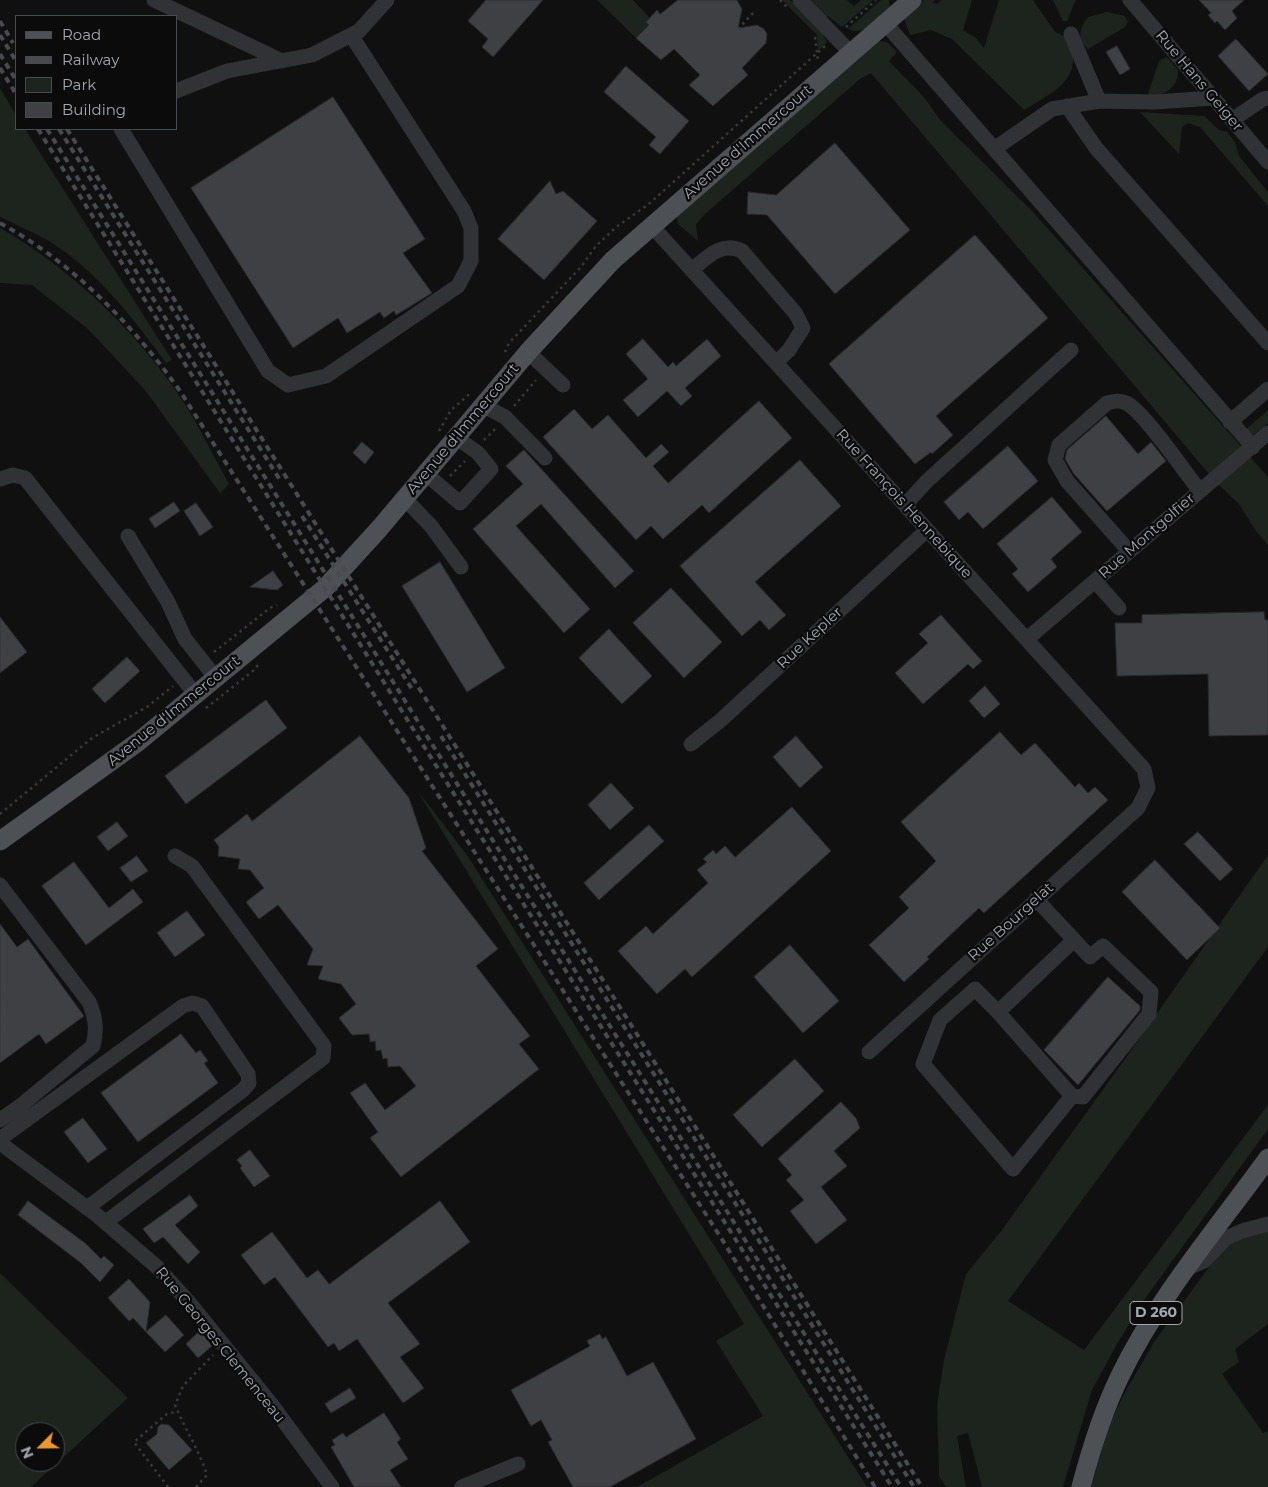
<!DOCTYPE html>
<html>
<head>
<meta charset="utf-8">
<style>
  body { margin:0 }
  #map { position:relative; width:1268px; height:1487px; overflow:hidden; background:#101011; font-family:Montserrat,sans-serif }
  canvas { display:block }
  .legend { position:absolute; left:15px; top:15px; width:162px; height:115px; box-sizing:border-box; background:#0b0b0c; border:1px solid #474a4e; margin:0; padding:6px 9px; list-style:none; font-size:15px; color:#a2a8b1 }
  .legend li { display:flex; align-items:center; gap:10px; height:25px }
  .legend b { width:25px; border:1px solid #474a4e }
  .north { position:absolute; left:15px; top:1422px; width:50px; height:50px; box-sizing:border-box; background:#0b0b0c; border:1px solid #474a4e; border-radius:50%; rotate:247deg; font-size:14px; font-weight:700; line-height:20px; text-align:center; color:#a2a8b1 }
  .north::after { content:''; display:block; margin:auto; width:18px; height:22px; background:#e99930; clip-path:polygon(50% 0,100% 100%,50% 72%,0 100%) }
</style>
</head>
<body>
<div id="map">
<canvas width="1268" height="1487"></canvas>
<ul class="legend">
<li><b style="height:6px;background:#4d5055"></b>Road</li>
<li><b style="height:6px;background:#484a4f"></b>Railway</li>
<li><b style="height:14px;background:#1c241d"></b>Park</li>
<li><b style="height:14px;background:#3f4044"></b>Building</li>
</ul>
<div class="north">N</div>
</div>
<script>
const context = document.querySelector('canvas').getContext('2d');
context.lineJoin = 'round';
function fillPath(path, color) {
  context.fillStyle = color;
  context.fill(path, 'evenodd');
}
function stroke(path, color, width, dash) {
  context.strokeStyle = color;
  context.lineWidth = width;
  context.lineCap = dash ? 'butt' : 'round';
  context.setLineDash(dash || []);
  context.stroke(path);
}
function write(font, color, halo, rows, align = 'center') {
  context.font = font + ' Montserrat,sans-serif';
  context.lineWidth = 4.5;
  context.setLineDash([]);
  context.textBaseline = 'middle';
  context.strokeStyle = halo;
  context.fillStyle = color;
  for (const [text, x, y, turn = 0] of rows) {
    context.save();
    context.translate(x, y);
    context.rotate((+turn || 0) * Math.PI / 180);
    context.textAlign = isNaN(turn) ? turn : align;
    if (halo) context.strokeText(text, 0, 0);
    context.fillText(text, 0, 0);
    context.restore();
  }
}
fillPath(new Path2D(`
  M597,0H633L650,18L646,22L649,25L636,38Z
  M782,0H790L818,27L827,42L818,51L817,35Z
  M800,0H847L854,6L861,0H873L842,27L828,16L821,20Z
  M881,0H889L890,7C880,17 865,37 848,29Z
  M924,0H935L932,3L937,4L942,0H972L963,30L976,38L984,48L999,0H1033L1055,32L1067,37C1068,43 1072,50 1073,56C1076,84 1043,98 1024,110L952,39L931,30L910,35L904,18Z
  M1053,0H1076L1067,21H1063Z
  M1107,12L1125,16L1128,22L1125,27L1088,49C1077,39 1079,28 1088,17Z
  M877,41L887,42L897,52L889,61L923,96L941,121L1034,213L1268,477V545L1256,531L1239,504L1214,480L871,73L860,79L705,214L696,224L698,241L679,225L676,217Z
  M1167,57L1178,70C1179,88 1163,96 1147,97L1159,61Z
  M0,88L16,115V129H25L172,360L166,363C133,318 96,270 49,241C33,232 16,225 0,217Z
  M1140,112L1204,116L1219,130L1227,132L1235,142L1239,156L1268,192V206L1200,127L1188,123L1182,127L1179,154Z
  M0,228C75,271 146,340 191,414C204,437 216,461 229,484L220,493L145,390L88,329L32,285L0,283Z
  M1268,410V423L1252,436L1243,432Z
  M417,790L467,855L867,1487H637L763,1416L716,1341L744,1324Z
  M1268,855V947L1008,1301L1084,1350L1268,1105V1129L1144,1300L1117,1344L1092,1390L1063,1487H982L968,1433L957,1436L966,1487H946L939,1476L937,1404L944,1360L966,1274L1002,1230L1135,1045Z
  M1268,1229V1324L1235,1349L1239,1362L1222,1374L1263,1433L1268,1431V1487H1091L1108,1428L1123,1396L1154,1342L1226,1244Z
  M0,1273L128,1398L31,1487H0ZM25,1432H55V1462H25Z`), '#1c241d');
const building = new Path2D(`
  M486,0H543L493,57L482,47L488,39L468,21Z
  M678,0H737L742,9L738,28L757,25L764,29L767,34L766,43L742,68L748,75L713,106L689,85L700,75L674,49L661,60L636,38L649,25L646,22L657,10L660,14Z
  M1199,0H1244L1232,11L1237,18L1225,30L1217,21L1215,23L1208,15L1211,13Z
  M1236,39L1268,74L1249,91L1218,56Z
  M1117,46L1130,69L1120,75L1106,52Z
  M626,66L689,121L660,154L649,145L656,137L604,92Z
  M333,97L425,239L403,253L432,293L396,315L394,311L384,318L380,312L347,333L338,318L293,348L191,188Z
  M835,143L910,230L835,294L767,215L747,214L748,192L776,195Z
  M550,181L556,194L563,191L597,221L544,280L498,239Z
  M975,235L1048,318L936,416L953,435L932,454L931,452L915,464L829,364Z
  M643,339L668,367L673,362L676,366L707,339L721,356L685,388L692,396L681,406L667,391L638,417L623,400L648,379L626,354Z
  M759,401L792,438L709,513L702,505L663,539L651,526L636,540L543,437L574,409L592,429L608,415L646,458L661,444L669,452L653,466L668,483Z
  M1106,416L1138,454L1151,442L1166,461L1107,511L1074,474L1065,459L1067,450Z
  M362,442L374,452L365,464L353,453Z
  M1008,446L1038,481L983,529L968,512L959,520L944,502Z
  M524,450L634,571L615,588L541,504L516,526L590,609L564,633L473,529L523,484L506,466Z
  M800,460L841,506L755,582L786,615L769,630L760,620L742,636L680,566Z
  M1052,497L1082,532L1051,559L1057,567L1028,592L1012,574L1018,569L997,544Z
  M174,502L180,511L155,528L149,519Z
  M196,503L213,527L200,536L184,511Z
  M440,562L505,668L467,692L402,586Z
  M273,571L283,585L277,590L250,587Z
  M671,588L722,642L684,678L633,623Z
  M1264,612L1265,620H1268V735L1209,736L1208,674L1117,676L1115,623H1142V615Z
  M941,615L982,661L973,669L968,664L923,704L895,673L928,643L919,634Z
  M0,617L27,652L0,673Z
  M609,629L652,676L622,704L579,658Z
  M127,657L140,671L105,703L92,689Z
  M985,686L1000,704L984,718L969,701Z
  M266,700L287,728L186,804L165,776Z
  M1000,732L1021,755L1035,743L1075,787L1079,783L1088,793L1095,787L1108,800L984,913L979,908L927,957L929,959L904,982L869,945L909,908L899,897L936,861L901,822Z
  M360,736L409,798L426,848L422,851L498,949L476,966L530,1036L519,1044L539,1069L401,1177L370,1138L378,1132L350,1093L365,1083L385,1110L416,1086L400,1066L388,1067L387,1058L383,1059L381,1050L376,1051L375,1041L370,1042L369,1034L352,1035L339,1018L356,1004L341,984L318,979L323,966L307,965L313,949L278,905L259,919L246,902L264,888L250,870L238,869L240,859L218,856L219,847L214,840L247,814L252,821Z
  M796,736L823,767L800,788L773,757Z
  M611,783L634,808L610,830L588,805Z
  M792,807L831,851L692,977L685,969L657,994L618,951L646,926L653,934L708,883L697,870L707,862L703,859L713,850L716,854L725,846L735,857Z
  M117,822L128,836L108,851L97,837Z
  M649,825L664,841L599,900L584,883Z
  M1198,832L1233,869L1220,881L1184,844Z
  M137,856L148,871L131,882L120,868Z
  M1155,860L1220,928L1187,960L1122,892Z
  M74,862L109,908L133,889L143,902L86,945L42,886Z
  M187,911L205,935L175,957L157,933Z
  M0,924L17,947L28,939L84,1016L46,1044L39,1034L0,1063Z
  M790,945L839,1001L803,1033L754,977Z
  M1108,977L1140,1006V1010L1078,1085L1044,1050Z
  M181,1034L196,1053L200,1050L208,1061L204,1063L218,1083L138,1142L101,1093Z
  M795,1059L824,1091L762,1147L733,1115Z
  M841,1102L856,1118L860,1128L834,1151L847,1166L821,1187L847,1220L816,1244L790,1211L804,1200L786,1180L792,1175L778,1159Z
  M83,1118L107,1149L88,1163L64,1132Z
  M250,1150L270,1176L254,1187L240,1168L242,1166L237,1160Z
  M190,1195L198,1206L175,1225L200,1252L188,1264L163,1237L154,1243L143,1229Z
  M28,1201L85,1243L101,1259L104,1256L114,1265L100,1282L81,1263L18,1215Z
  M440,1201L470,1242L388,1303L420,1344L400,1357L424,1388L403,1403L357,1339L339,1351L334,1343L328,1347L275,1277L264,1285L241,1255L272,1232L307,1278L318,1270L329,1284Z
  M129,1279L150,1302L146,1332L133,1318L129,1321L108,1298Z
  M166,1315L184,1335L165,1352L146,1332Z
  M200,1331L212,1346L198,1358L186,1344Z
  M600,1334L602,1339L606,1337L627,1376L653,1362L696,1439L610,1487H573L548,1442L552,1440L541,1420L531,1426L511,1390L590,1346L587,1341Z
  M350,1388L356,1398L331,1413L325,1404Z
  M384,1413L401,1439L397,1442L408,1459L390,1470L401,1487H354L331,1447L335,1445L332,1440L343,1433L346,1437Z
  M162,1424L169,1425L192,1450L169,1470L146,1443L157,1434L158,1427Z`);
fillPath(building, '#3f4044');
stroke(building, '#2a2a2d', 1);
stroke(new Path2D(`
  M780,0L788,8
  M846,27L876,0
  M738,29L755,11
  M815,37L818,61
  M505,352L509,343L581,267L596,246L615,228L650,203L825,46
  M514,406L536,380
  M439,431L451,410L472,392
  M484,440L496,428
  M450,476L465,461
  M214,652L270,608L277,605
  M206,708L253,671L259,664
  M0,814L92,738L147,707L173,686
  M168,1487L134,1442L167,1414L178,1411
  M196,1487L207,1475C199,1450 185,1429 175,1405L183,1386L213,1355`), '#37393d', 2.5, [2.5, 4]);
stroke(new Path2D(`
  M154,0L282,61
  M800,0L850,52
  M1130,0L1268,162
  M885,23L1253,447
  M1071,34L1099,101L1154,102L1214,98
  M176,91L227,71L312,55L359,31L387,0
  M1067,106L1096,148L1268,343
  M1232,120L1263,99L1268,98
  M121,129L268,371L288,385L326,376L458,286L471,261V228L464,211L351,35
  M994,149L1052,109L1099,101
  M651,225L1144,769L1148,788L1138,808L869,1052
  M692,270C707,257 722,241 742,251L796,314L803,328L789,350L776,363
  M528,352L563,385
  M484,406L505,417L545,458
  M1230,422L1268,389
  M426,474L460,503L491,469L478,453L457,438
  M0,479L13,475L25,478L196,695
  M405,499L431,526L461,567
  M905,505L927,481L1071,350
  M128,536L168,602L185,639L216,678
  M1129,551L1067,481L1055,460L1059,445L1107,403C1114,401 1119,400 1126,403C1143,410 1186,474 1200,491
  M1095,581L1119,608
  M1027,639L1268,433
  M691,744L721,720L927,530
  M0,885L89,1002C96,1018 97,1030 93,1046L19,1107L0,1120
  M1036,899L1090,957L1103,946L1151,992L1149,1014L1083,1097L1072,1096L1013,1169L923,1064L940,1020L975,989L998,1012L1074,940
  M998,1012L1072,1096
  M0,1139L183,1006L192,1003L202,1006L248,1074L249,1083L243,1090L87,1208
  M0,1143L98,1216L157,1267L187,1300L272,1405L332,1487
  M106,1222L323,1058L324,1046L192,866L175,856
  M1185,1269L1204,1261L1226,1238L1242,1231L1268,1224
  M462,1487L518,1464`), '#313236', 15);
stroke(new Path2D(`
  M0,841L138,742L325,588L379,529L528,352L613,260L912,0
  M1081,1487C1091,1449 1103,1411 1120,1376C1158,1297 1217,1229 1268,1158`), '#4d5055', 19);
stroke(new Path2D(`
  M0,21L13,43
  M0,35L16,61
  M0,54L16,80
  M0,68L16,94
  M38,129L430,756L892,1487
  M47,129L437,752L901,1487
  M59,129L280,480
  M67,129L922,1487
  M0,223C72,262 133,325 180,391L723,1241L875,1487
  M302,516L412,689
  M441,736L914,1487`), '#484a4f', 4, [6, 5]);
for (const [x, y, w] of [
  [1156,1313,52]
]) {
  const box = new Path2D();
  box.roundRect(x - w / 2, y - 11.5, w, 23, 4);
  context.fillStyle = '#0b0b0c';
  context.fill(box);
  stroke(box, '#a2a8b1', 1);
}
write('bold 14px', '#a2a8b1', null, [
  ["D 260",1156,1313]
]);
write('15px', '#a2a8b1', '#0b0b0c', [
  ["Rue Hans Geiger",1199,81,50],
  ["Avenue d'Immercourt",748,142,-41],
  ["Avenue d'Immercourt",463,429,-50],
  ["Rue François Hennebique",904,504,48],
  ["Rue Montgolfier",1147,536,-41],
  ["Rue Kepler",810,638,-43],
  ["Avenue d'Immercourt",174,711,-39],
  ["Rue Bourgelat",1011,922,-42],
  ["Rue Georges Clemenceau",220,1345,51]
]);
</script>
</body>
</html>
